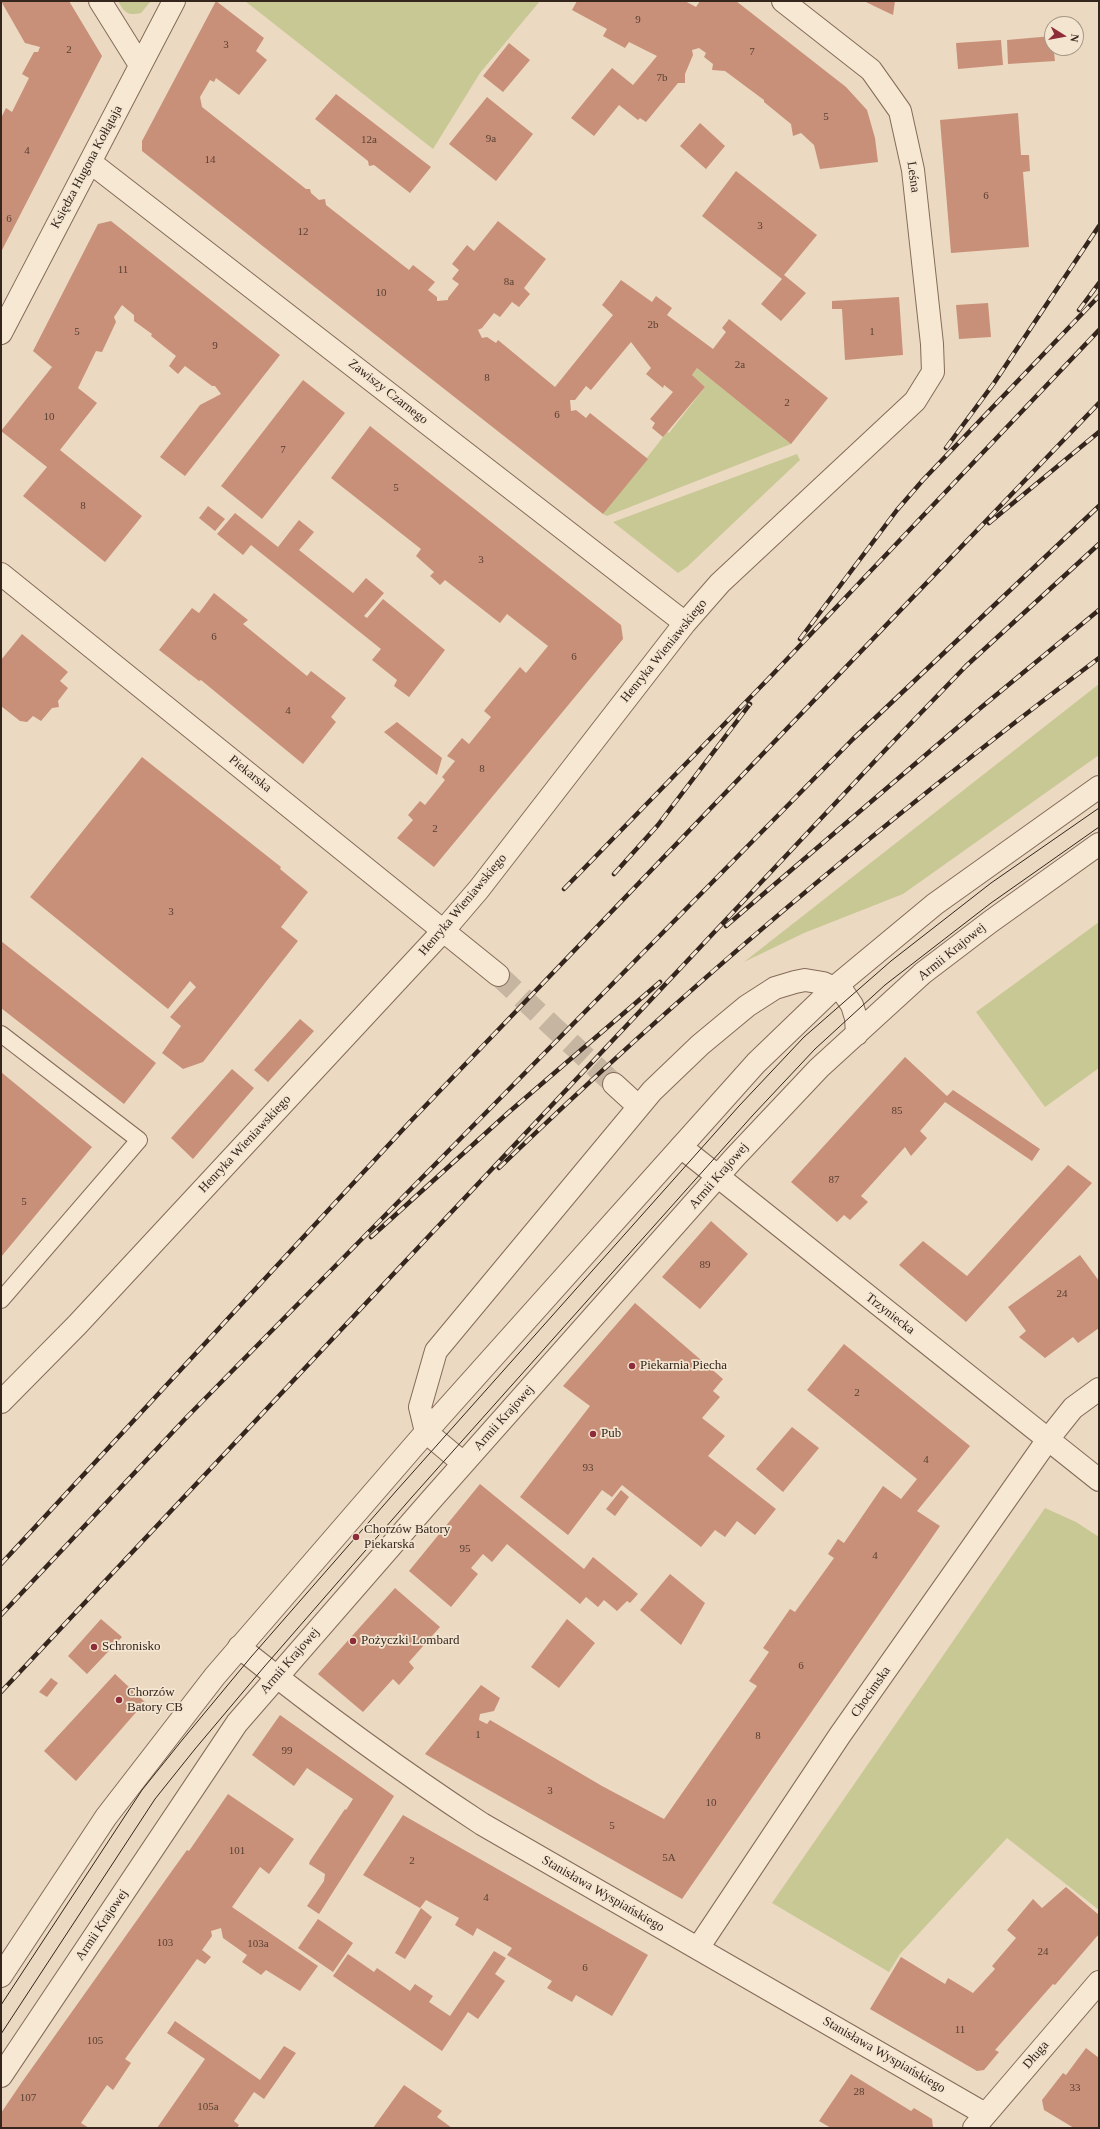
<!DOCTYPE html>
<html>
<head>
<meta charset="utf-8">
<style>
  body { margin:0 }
  #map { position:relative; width:1100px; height:2129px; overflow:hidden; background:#ebd9c1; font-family:Georgia,serif }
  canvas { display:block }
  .frame { position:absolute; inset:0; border:2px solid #34251d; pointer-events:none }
  .north { position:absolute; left:1044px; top:16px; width:40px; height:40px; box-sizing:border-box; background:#f3e5d0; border:1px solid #a79888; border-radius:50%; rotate:101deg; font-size:11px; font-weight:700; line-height:16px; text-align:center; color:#34251d }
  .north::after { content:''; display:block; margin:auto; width:14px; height:18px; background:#8f2c39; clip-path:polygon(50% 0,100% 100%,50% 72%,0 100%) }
</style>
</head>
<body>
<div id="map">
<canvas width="1100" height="2129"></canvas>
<div class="frame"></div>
<div class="north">N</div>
</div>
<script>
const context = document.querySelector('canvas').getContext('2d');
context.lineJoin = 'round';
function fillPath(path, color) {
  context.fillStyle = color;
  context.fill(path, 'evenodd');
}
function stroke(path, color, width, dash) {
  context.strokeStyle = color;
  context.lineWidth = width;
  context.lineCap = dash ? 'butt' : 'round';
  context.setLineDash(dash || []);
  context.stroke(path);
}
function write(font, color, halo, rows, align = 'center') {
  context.font = font + ' Georgia,serif';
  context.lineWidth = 3.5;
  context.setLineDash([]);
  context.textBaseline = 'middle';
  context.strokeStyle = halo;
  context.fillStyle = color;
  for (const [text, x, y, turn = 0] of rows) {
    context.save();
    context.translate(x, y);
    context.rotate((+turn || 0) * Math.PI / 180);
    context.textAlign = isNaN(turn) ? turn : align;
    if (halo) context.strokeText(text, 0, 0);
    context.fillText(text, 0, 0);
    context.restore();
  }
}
fillPath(new Path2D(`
  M118,1H151L141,13C127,16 125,13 118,1Z
  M245,1H540L480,73L433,149Z
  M697,368L791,444L607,516L603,514L667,432L669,433L705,387L692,375Z
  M797,454L800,460L687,567L678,573L613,522Z
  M1099,684V755L903,894L804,933L744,962Z
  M1099,922V1068L1045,1107L976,1012Z
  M1045,1508L1076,1522L1099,1537V1910L1007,1838L900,1954L889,1972L772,1903Z`), '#c8c895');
fillPath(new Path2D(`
  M1,1H69L102,56L1,252V118L6,108L12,112L29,78L22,74L34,52H38L40,47L25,43Z
  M216,1L264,38L256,51L267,60L239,95L216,78L214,82L210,80L200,97L202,107L306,189H310L311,193L319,200L325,199L326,205L409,270L413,265L435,282L428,290L437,297V301L448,300V298L459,284L452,279L459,270L452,264L467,245L474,251L498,221L546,259L524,288L530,294L519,307L512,302L500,317L494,313L482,328L478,330L482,338L487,337L496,343L498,340L555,387L613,315L602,305L621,280L652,302L656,296L672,308L667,315L713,349L726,332L722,328L729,319L828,398L791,444L697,368L692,375L705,387L663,437L652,428L655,423L650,419L673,392L664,385L663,388L646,374L651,368L631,342L591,390L586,386L575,400H570L571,411L576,410L586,418L590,413L648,459L603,514L142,151V141Z
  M577,1H685L696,7L700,1H736L846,87L867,110L875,138L878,162L820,169L814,145L801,133L793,136L791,124L764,102V100L725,71L712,70L713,64L704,57L706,53L699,48L692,50L693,55L685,74V83H678L646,122L640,118L638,120L619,105L594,136L571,118L612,68L633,85L657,56L629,42L625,48L603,36L607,29L572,10Z
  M864,1H895L893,15L874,6Z
  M1052,36L1055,61L1008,64L1007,40Z
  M1001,40L1003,65L958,69L956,43Z
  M509,43L530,60L503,92L483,76Z
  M336,94L431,167L410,193L374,165L369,166L368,161L315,119Z
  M487,97L533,134L496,181L449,144Z
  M1018,113L1021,155H1029L1030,171L1023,172L1029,247L951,253L940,120Z
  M700,123L725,146L706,169L680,146Z
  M736,171L817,235L784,275L806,293L781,321L761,304L782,279L702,216Z
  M111,221L280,355L185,476L160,457L200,405L221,394L215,386H212L185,366L178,374L169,366L176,356L151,336L152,334L134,321V315L122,305L114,317L116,322L102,352L96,351L78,388L97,403L60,450L142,516L105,562L23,496L47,467L1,431L52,367L33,351L98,224Z
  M899,297L903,355L845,360L842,309H832V301Z
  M988,303L991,337L959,339L956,305Z
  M303,380L345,413L262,519L221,486Z
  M370,426L621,625L623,639L434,867L397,838L413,820L408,815L420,801L425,805L445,780L442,777L455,761L447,756L462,738L469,744L491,717L484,711L520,667L526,673L548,646L507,614L500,623L445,580L440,585L430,576L434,572L416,556L421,549L331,478Z
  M208,506L225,519L215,531L199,518Z
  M235,513L278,547L299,520L314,532L299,550L353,593L366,578L384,593L364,616L367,618L383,599L445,650L409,697L394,686L397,680L372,660L381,649L251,545L243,555L217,534Z
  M214,593L248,620L243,624L307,676L311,671L346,698L331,717L336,722L303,764L201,680L199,681L159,650L192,608L199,613Z
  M22,634L68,672L60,681L68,688L58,701L59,707L52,708L41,721L33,716L27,722L20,721L1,706V660Z
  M397,722L442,758L437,775L384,732Z
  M142,757L281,867L280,869L308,892L281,927L298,941L203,1062L183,1069L162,1053L181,1026L170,1017L196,987L190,981L168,1009L30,897Z
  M1,941L156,1063L124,1104L1,1008Z
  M300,1019L314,1031L268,1082L254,1070Z
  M905,1057L947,1096L953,1090L1040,1149L1032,1161L945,1102L920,1131L927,1138L911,1156L905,1147L861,1196L868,1202L850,1220L844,1215L837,1222L791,1182Z
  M232,1069L254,1088L193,1159L171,1138Z
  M1,1072L92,1147L1,1257Z
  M1068,1165L1092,1183L966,1322L899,1265L923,1241L967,1276Z
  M711,1221L748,1254L700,1309L662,1277Z
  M1080,1255L1099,1281V1328L1078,1343L1073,1337L1045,1358L1019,1337L1026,1331L1008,1307Z
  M635,1303L723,1379L713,1391L720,1397L702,1418L725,1436L708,1456L776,1509L755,1535L737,1521L725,1537L715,1530L701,1547L622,1485L612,1497L602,1490L568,1535L520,1497L590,1406L563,1386Z
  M844,1344L970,1446L917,1511L940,1526L682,1899L425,1754L481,1685L500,1698L494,1711L480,1714L479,1720L487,1724L490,1720L602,1786L664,1819L757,1686L749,1681L769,1652L763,1648L790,1609L795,1612L834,1558L828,1554L838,1539L844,1543L883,1486L901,1499L917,1479L807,1390Z
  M792,1427L819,1448L783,1492L756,1469Z
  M480,1484L584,1569L593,1557L638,1594L630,1603L627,1601L617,1611L604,1600L598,1607L586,1597L580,1604L507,1544L492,1562L483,1554L471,1568L478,1574L451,1607L409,1571Z
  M621,1490L629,1497L615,1516L606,1509Z
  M670,1574L705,1603L681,1645L640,1610Z
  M395,1588L440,1627L409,1662L414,1668L399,1685L393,1679L363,1712L318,1674Z
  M101,1619L122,1637L87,1674L68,1656Z
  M567,1619L595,1643L559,1688L531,1667Z
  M115,1674L145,1702L76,1781L44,1751Z
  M51,1678L58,1683L47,1697L39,1692Z
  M280,1715L394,1796L319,1914L307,1906L324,1881L325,1874L309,1864L310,1861L345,1809L346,1810L353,1799L307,1768L294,1786L252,1755Z
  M228,1794L294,1839L269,1874L260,1867L232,1907L318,1966L300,1991L266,1970L261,1975L242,1962L247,1955L223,1938L221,1928L211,1931L212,1936L202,1950L211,1957L205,1964L197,1959L125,2059L131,2063L113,2090L107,2085L81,2123L89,2128H1V2113L22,2082L174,1868L187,1850L189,1851Z
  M403,1815L648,1955L612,2016L576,1995L572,2002L547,1988L552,1981L507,1955L512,1948L477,1928L473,1936L455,1925L459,1918L426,1900L420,1908L363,1875Z
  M1066,1887L1099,1915V1934L1055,1985L1053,1984L995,2050L999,2052L984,2070L977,2071L870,2009L901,1957L945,1984L948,1978L973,1993L995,1969L992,1966L1016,1938L1007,1930L1033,1899L1042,1908Z
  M421,1908L432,1917L405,1959L395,1953Z
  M318,1919L353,1943L333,1972L298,1948Z
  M494,1951L506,1958L495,1974L505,1981L478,2019L468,2012L442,2051L333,1976L348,1954L374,1972L377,1968L410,1991L415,1984L433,1996L429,2002L450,2016Z
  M175,2021L260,2080L284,2046L296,2053L264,2099L254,2092L234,2121L239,2125L237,2128H157L205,2059L167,2033Z
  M1086,2048L1099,2058V2128H1074L1044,2110L1042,2100L1063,2073L1066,2075Z
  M851,2074L911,2111L914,2108L932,2119L933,2128H831L819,2121Z
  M404,2085L442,2111L437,2117L452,2128H373Z`), '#c89078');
stroke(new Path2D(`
  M498,975L614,1084`), '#c6b5a0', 22, [22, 11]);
const service = new Path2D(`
  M1,1034L139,1140L1,1300`);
const minor = new Path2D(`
  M100,1L140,65
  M90,162L685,623
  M1,333L174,1
  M681,1147L1099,1480
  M1,1402L77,1325L444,930L479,889L685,623L720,583L915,401L933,372L932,344L913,170L900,111L871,70L783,1
  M239,1647C318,1710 398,1769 482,1824L985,2114
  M698,1948L840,1735L1049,1438L1073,1408L1099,1389
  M974,2128L1099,1982`);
const tertiary = new Path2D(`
  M1,574L498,975
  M614,1084L638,1106
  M463,1463L426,1432L420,1407L436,1351L652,1091L700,1045L747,1006L775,988L795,982L805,980L823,983L843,992L852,1005L856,1018L857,1034
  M1,1976L106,1817L215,1676L426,1432L756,1063L835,987L935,904L1099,787
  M1,2076L237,1723L431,1500L735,1157L819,1068L923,973L990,922L1099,844`);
stroke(service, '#846b59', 18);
stroke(minor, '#846b59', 24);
stroke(tertiary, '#846b59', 24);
stroke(service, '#f7e8d3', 16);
stroke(minor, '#f7e8d3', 22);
stroke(tertiary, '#f7e8d3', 22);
stroke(new Path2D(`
  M1,2005L142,1790L183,1739L251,1657L397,1490L739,1106L804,1037L891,961L991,883L1099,808
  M1,2034L155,1799L195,1749L264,1667L412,1497L753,1115L815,1049L885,985L991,903L1099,827`), '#34251d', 1);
const rail = new Path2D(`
  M1079,310L1099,283
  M946,448L994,383L1099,226
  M989,523L1099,432
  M800,639L897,510L923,480L1099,296
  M614,874L658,825L750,704
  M564,889L773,674L1099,330
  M726,926L978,710L1099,610
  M499,1168C689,984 889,817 1099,658
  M371,1237L509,1112L660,982
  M1,1564L408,1124L1099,403
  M1,1615L185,1419L853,739L1099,506
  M1,1692L889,746L966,666L1099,544`);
stroke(rail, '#34251d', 4.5);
stroke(rail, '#f3e5d0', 3, [9]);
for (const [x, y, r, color] of [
  [632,1366,4,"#8f2c39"],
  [593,1434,4,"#8f2c39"],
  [356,1537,4,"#8f2c39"],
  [353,1641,4,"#8f2c39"],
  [94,1647,4,"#8f2c39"],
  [119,1700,4,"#8f2c39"]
]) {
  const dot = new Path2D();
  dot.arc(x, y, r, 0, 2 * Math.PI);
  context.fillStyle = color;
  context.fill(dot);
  stroke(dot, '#f3e5d0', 1.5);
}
write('11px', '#594034', null, [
  ["9",638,20],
  ["3",226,45],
  ["2",69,50],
  ["7",752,52],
  ["7b",662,78],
  ["5",826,117],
  ["9a",491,139],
  ["12a",369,140],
  ["4",27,151],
  ["14",210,160],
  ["6",986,196],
  ["6",9,219],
  ["3",760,226],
  ["12",303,232],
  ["11",123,270],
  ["8a",509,282],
  ["10",381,293],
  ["2b",653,325],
  ["5",77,332],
  ["1",872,332],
  ["9",215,346],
  ["2a",740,365],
  ["8",487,378],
  ["2",787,403],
  ["6",557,415],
  ["10",49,417],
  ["7",283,450],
  ["5",396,488],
  ["8",83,506],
  ["3",481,560],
  ["6",214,637],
  ["6",574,657],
  ["4",288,711],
  ["8",482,769],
  ["2",435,829],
  ["3",171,912],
  ["85",897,1111],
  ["87",834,1180],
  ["5",24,1202],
  ["89",705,1265],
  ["24",1062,1294],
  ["2",857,1393],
  ["4",926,1460],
  ["93",588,1468],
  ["95",465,1549],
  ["4",875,1556],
  ["6",801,1666],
  ["1",478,1735],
  ["8",758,1736],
  ["99",287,1751],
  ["3",550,1791],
  ["10",711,1803],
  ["5",612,1826],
  ["101",237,1851],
  ["5A",669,1858],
  ["2",412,1861],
  ["4",486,1898],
  ["103",165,1943],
  ["103a",258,1944],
  ["24",1043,1952],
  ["6",585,1968],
  ["11",960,2030],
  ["105",95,2041],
  ["33",1075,2088],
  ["28",859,2092],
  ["107",28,2098],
  ["105a",208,2107]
]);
write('13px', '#34251d', '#f3e5d0', [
  ["Księdza Hugona Kołłątaja",87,167,-62],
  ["Leśna",913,177,82],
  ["Zawiszy Czarnego",388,392,38],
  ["Henryka Wieniawskiego",664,651,-51],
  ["Piekarska",250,774,39],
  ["Henryka Wieniawskiego",463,905,-50],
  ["Armii Krajowej",952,952,-39],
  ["Henryka Wieniawskiego",245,1144,-47],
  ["Armii Krajowej",719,1176,-49],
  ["Trzyniecka",890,1314,38],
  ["Armii Krajowej",504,1418,-48],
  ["Armii Krajowej",290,1661,-49],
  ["Chocimska",871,1692,-55],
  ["Stanisława Wyspiańskiego",603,1894,30],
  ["Armii Krajowej",102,1925,-56],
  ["Stanisława Wyspiańskiego",884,2055,30],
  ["Długa",1036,2055,-49]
]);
write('13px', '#34251d', '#f3e5d0', [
  ["Piekarnia Piecha",640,1366],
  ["Pub",601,1434],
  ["Chorzów Batory",364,1530],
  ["Piekarska",364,1545],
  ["Pożyczki Lombard",361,1641],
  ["Schronisko",102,1647],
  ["Chorzów",127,1693],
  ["Batory CB",127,1708]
], 'left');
</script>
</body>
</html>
